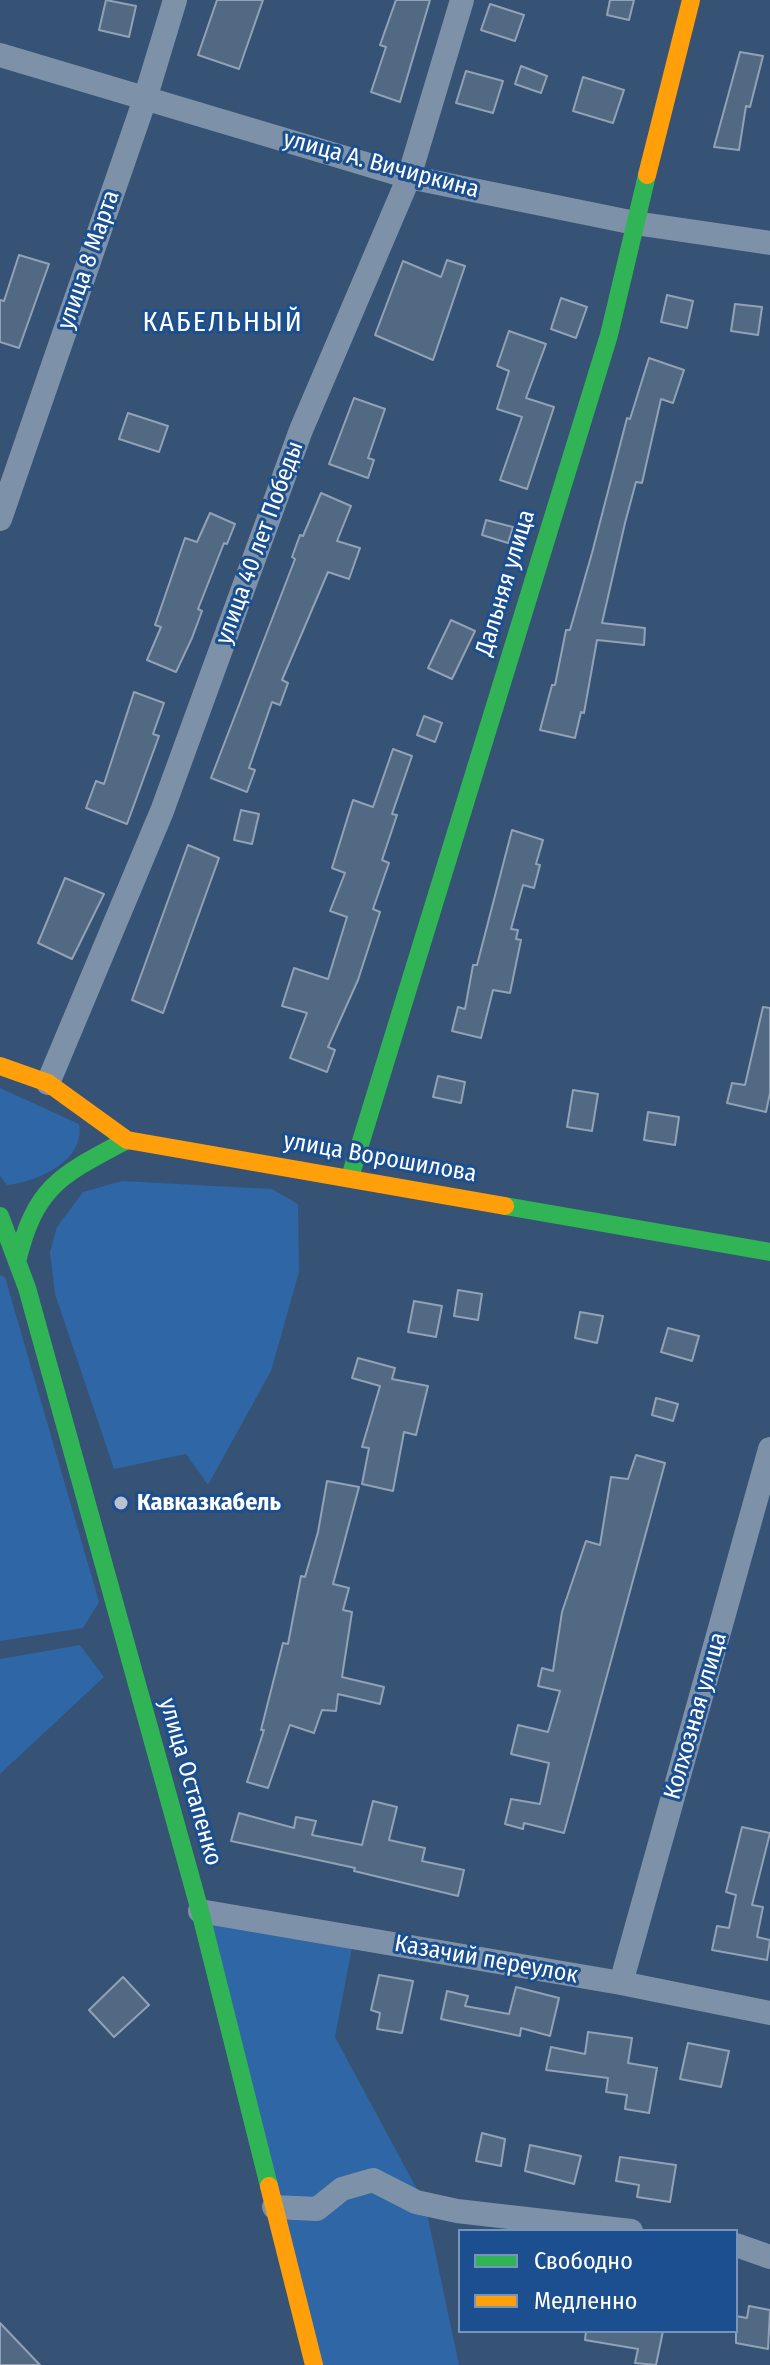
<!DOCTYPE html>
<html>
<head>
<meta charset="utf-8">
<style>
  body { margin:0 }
  #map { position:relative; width:770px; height:2365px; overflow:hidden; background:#365274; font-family:"Fira Sans Condensed",sans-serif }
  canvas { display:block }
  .legend { position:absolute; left:458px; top:2229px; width:280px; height:104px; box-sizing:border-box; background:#1b4f8f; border:2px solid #7695bc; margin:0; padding:10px 14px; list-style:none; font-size:24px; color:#fff }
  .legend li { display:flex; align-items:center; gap:16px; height:40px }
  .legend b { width:40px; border:2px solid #7695bc }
</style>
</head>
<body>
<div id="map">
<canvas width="770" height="2365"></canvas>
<ul class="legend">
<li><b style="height:10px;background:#30b455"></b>Свободно</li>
<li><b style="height:10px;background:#ff9f0a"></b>Медленно</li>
</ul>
</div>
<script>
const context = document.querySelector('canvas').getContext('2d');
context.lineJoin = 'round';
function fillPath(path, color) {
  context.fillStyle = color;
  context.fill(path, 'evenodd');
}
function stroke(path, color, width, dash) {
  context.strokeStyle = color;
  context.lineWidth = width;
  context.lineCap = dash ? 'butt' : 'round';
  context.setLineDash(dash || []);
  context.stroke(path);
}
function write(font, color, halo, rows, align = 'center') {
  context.font = font + ' "Fira Sans Condensed",sans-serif';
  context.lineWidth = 6;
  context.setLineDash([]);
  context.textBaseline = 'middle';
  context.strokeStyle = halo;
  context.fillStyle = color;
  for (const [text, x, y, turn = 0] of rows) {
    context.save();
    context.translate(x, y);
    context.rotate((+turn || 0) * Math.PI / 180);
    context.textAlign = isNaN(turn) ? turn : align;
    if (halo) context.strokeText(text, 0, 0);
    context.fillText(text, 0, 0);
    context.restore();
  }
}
fillPath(new Path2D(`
  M0,1088L79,1124C86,1160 38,1182 7,1185L0,1176Z
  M122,1181L272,1189L298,1204L299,1272L271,1371L208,1485L186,1454L114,1469L55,1294L50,1252L57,1227L83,1192Z
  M0,1275L5,1277L99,1602L83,1628L0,1641Z
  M80,1645L104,1677L0,1774V1659Z
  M200,1911L354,1937L335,2037L425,2204L459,2365H314Z`), '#2f66a5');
const building = new Path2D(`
  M106,0L136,6L129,37L99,30Z
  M217,0H263L239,69L198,55Z
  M396,0H430L400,102L371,92L386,47L380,45Z
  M610,0H634L629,20L607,15Z
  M490,4L524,15L515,41L481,30Z
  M740,52L763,56L750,107L746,106L739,150L714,147Z
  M521,66L547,76L541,93L515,84Z
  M466,71L503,81L493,113L456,103Z
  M583,77L624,90L613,123L573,111Z
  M19,255L49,264L19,348L0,342V300L4,301Z
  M447,260L465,266L433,360L375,335L403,261L441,277Z
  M667,295L693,301L687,328L661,322Z
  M561,298L587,307L576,338L551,329Z
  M735,304L762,307L758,335L731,331Z
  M509,331L546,344L526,398L554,407L527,489L500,480L522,417L497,409L509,371L497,366Z
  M649,358L684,370L673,403L661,399L642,483L636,482L625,523L602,623L645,628L644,645L597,640L584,713L581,712L575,738L540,730L552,685H555L566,630H570L592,553L627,418L630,419Z
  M354,398L385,409L368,458L374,460L368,478L329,464Z
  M128,413L168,426L159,452L119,439Z
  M321,493L351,506L337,541L360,548L349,579L328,572L282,680L288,683L280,705L272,702L249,768L255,770L247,792L211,778L295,559L292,557L300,535L303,536Z
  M210,513L235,524L227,544L224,543L198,609L202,611L192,638L176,672L147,660L161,627L155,625L185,538L197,542Z
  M486,520L513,527L508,543L482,535Z
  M451,620L475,631L452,679L428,668Z
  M134,692L164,703L153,734L159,736L127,824L86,808L96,781L104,784Z
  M424,716L442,723L435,742L417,735Z
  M393,749L412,756L392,814L397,815L382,860L389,863L373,909L380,912L358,980L328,1047L335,1050L327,1072L290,1058L307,1013L282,1006L294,968L328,979L347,917L330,911L345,873L332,868L353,800L373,807Z
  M241,810L259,814L252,844L234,840Z
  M512,830L543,840L536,864L540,865L534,888L523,885L511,929L518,930L516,939L521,940L510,993L493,990L481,1038L452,1031L458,1007L465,1009L473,965H477Z
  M188,845L219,858L163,1013L132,1000Z
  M65,878L104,894L72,959L38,943Z
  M763,1007L770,1008V1093L766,1112L727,1103L732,1083L745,1085Z
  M438,1076L465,1082L461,1103L433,1097Z
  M573,1090L598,1094L592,1131L567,1127Z
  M648,1112L679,1117L675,1145L644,1140Z
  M458,1290L482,1294L478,1320L454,1316Z
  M414,1301L442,1306L436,1337L408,1332Z
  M580,1312L603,1316L597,1343L575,1338Z
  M668,1328L699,1336L692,1361L661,1352Z
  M358,1358L395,1368L392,1379L428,1386L416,1435L404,1432L393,1491L362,1484L369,1448L362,1447L380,1386L352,1378Z
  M656,1398L678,1404L673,1421L652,1415Z
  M636,1455L665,1463L564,1833L524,1823L523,1829L505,1824L511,1799L540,1804L549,1763L511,1754L518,1725L548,1732L560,1691L538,1686L542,1668L553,1671L562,1612L586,1541L600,1545L611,1477L628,1479Z
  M327,1481L359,1487L333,1584L349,1588L343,1610L352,1612L342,1677L384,1687L380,1704L338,1694L336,1711L322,1710L314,1733L290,1725L268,1788L247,1782L264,1730H261L283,1643L288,1644L301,1576L305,1577L318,1532Z
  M373,1801L397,1807L389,1840L425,1848L422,1861L464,1870L458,1896L354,1871L355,1868L231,1841L239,1813L294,1828L296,1817L316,1821L312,1835L362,1845Z
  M742,1827L770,1833L752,1905L763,1907L757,1937L770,1940L767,1960L712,1950L717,1926L729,1928L736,1895L726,1892Z
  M379,1975L413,1981L402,2033L377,2029L380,2013L371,2010Z
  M123,1977L149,2005L114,2037L89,2010Z
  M516,1987L559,1998L550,2036L521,2028L520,2036L441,2019L447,1991L468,1996L465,2006L509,2014Z
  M588,2032L632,2038L628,2063L657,2068L649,2113L625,2109L627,2095L606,2092L608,2078L546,2070L551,2047L585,2054Z
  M688,2043L729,2051L721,2087L680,2079Z
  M482,2133L505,2139L501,2166L476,2161Z
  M530,2145L581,2156L574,2184L525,2171Z
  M620,2157L676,2165L670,2202L637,2197L639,2185L616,2181Z
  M749,2306L770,2310L768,2349L736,2343V2316L747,2318Z
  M0,2323L40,2365H0Z
  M586,2331H663L656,2365L635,2363L638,2349L585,2340Z`);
fillPath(building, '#526984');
stroke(building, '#92a2b6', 2);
stroke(new Path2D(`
  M0,55L409,177L635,223L770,243
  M0,519L145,99L175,0
  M48,1083L162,811L301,430L409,177L462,0
  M200,1911L621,1983L770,2013
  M621,1983L770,1449
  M274,2207L317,2209L342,2189L373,2180L416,2202L457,2211L631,2231
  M736,2245L770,2257`), '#7d92a8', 24);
stroke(new Path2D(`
  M350,1177L609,335L647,175
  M505,1206L770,1252
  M0,1216L27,1288L200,1911L269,2186
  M17,1262C35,1186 61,1175 127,1140`), '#30b455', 18);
stroke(new Path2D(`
  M647,175L691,0
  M0,1066L48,1083L127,1140L505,1206
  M269,2186L314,2365`), '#ff9f0a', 18);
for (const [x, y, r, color] of [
  [121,1503,8,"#b9c2ce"]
]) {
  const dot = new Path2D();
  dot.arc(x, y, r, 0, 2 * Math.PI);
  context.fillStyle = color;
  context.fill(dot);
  stroke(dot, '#1b4f8f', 3);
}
write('24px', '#fff', '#1b4f8f', [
  ["улица А. Вичиркина",381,165,15],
  ["улица 8 Марта",89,260,-71],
  ["улица 40 лет Победы",260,543,-70],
  ["Дальняя улица",506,583,-73],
  ["улица Ворошилова",380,1158,10],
  ["Колхозная улица",696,1716,-74],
  ["улица Остапенко",190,1782,74],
  ["Казачий переулок",486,1960,10]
]);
write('bold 24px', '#fff', '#1b4f8f', [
  ["Кавказкабель",137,1503]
], 'left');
context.letterSpacing = '2px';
write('28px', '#fff', '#1b4f8f', [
  ["КАБЕЛЬНЫЙ",223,323]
]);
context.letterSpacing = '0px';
</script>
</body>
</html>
